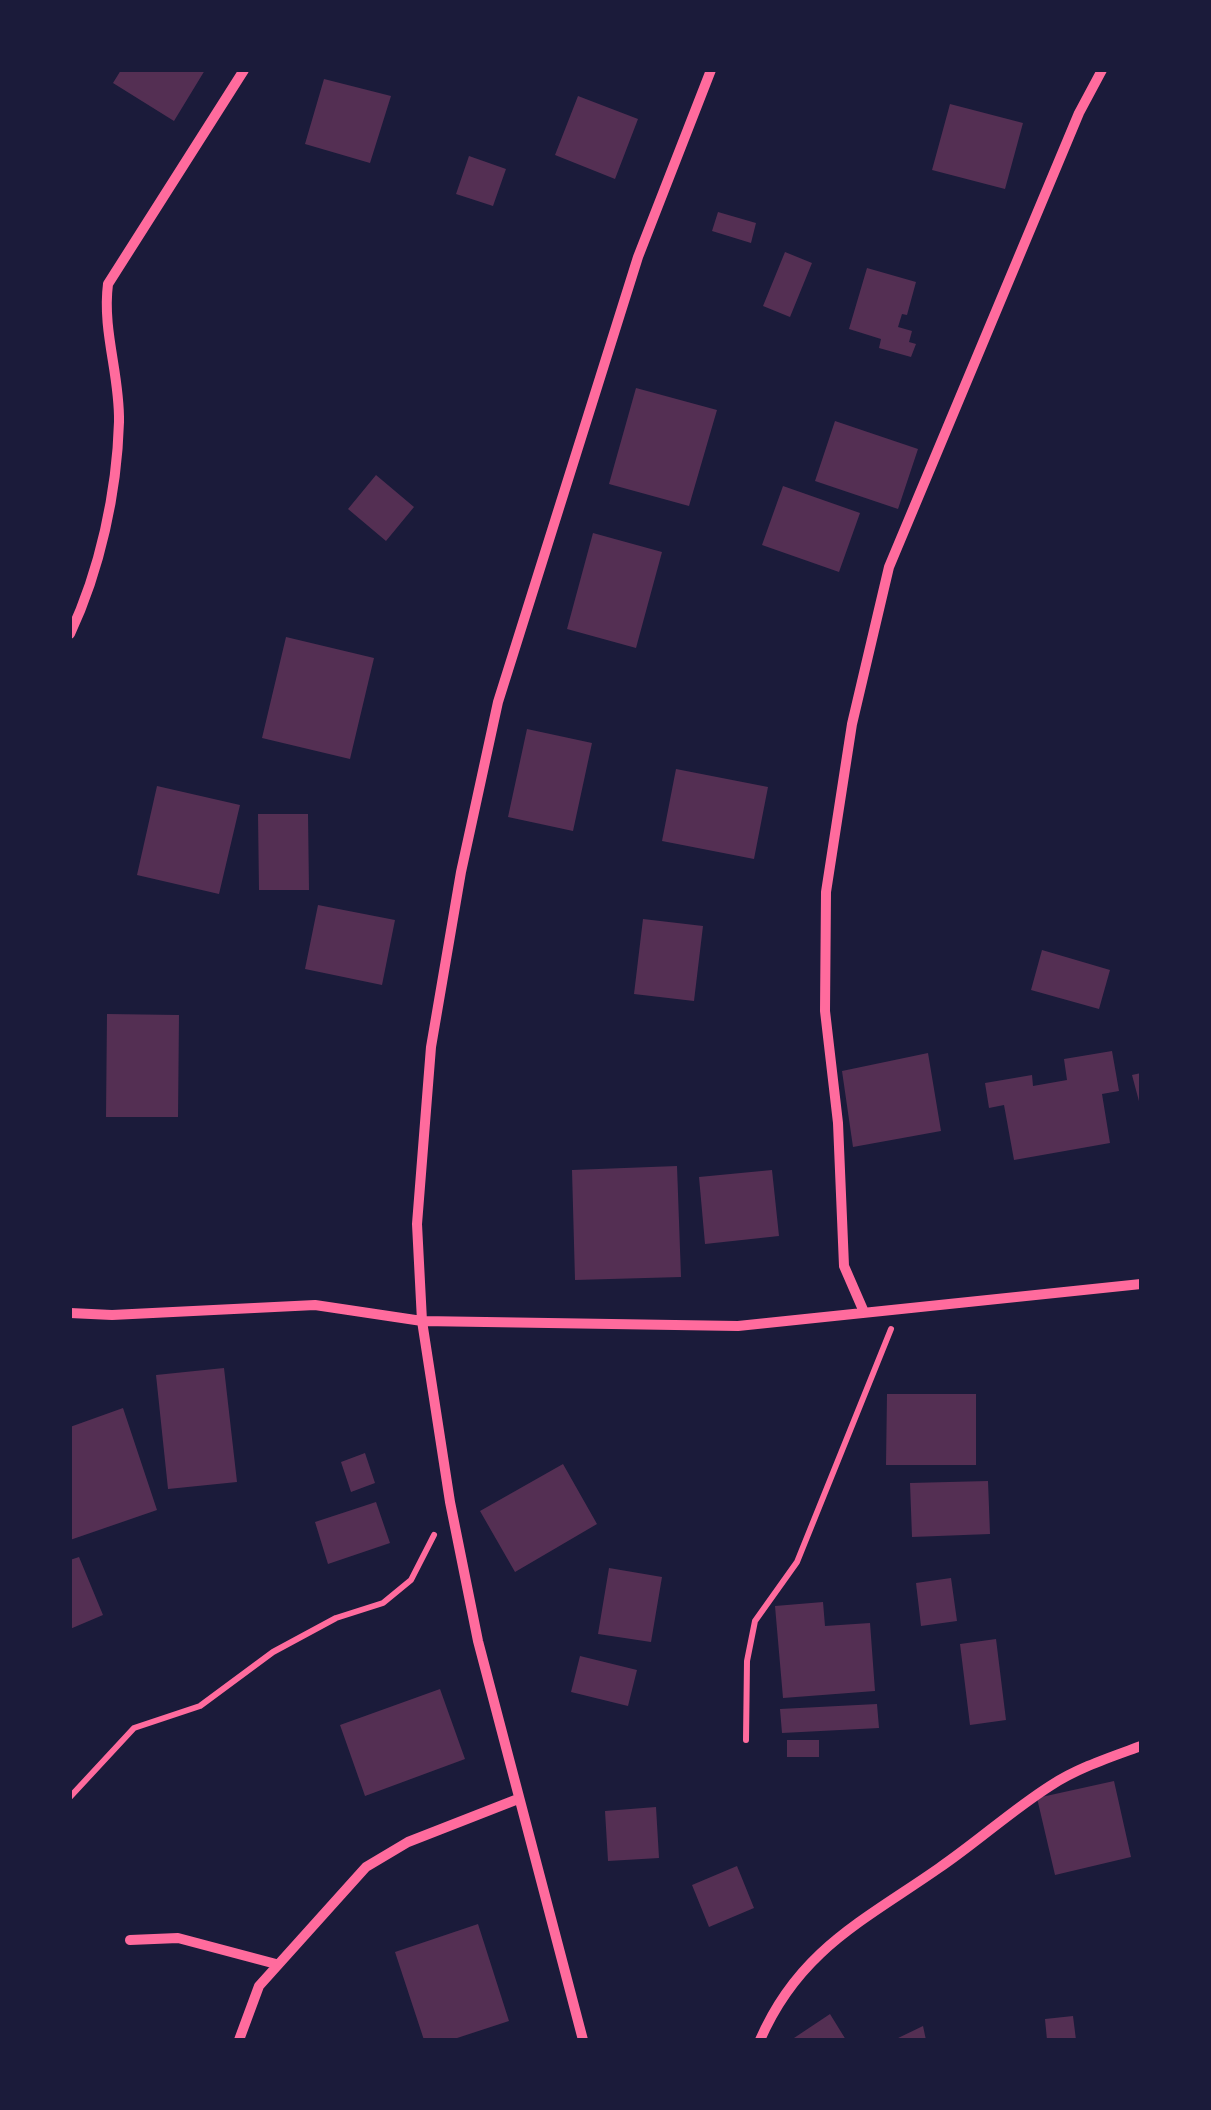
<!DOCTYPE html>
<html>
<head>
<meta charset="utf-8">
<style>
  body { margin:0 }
  #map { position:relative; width:1211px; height:2110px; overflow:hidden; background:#1b1b3a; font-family:Ubuntu,sans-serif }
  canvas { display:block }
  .frame { position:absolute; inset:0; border:72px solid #1b1b3a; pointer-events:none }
</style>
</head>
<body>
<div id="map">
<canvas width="1211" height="2110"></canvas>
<div class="frame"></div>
</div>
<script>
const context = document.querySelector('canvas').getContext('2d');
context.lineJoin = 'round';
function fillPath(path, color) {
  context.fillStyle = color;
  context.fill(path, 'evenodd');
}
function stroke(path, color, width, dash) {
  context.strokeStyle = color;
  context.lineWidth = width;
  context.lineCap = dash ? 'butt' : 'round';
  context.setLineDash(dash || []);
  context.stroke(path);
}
fillPath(new Path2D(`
  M121,70H205L174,121L113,83Z
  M324,79L391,96L370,163L305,144Z
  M578,96L638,119L615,179L555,155Z
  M950,104L1023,123L1005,189L932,170Z
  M469,156L506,169L493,206L456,194Z
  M718,212L756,223L751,243L712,231Z
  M785,252L812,263L790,317L763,306Z
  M867,268L916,282L907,315L902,314L898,327L912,331L909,342L916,344L911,357L879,348L881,339L849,329Z
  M636,388L717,410L689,506L609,484Z
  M835,421L918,449L898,509L815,481Z
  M376,475L414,507L386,541L348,509Z
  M783,486L860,513L839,572L762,545Z
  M593,533L662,552L636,648L567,629Z
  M286,637L374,658L350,759L262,738Z
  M527,729L592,743L573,831L508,817Z
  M676,769L768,787L754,859L662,841Z
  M157,786L240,805L219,894L137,875Z
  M258,814H308L309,890H259Z
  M318,905L395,920L382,985L305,969Z
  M643,919L703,926L694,1001L634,994Z
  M1042,950L1110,970L1099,1009L1031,990Z
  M107,1014L179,1015L178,1117H106Z
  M1112,1051L1119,1091L1102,1094L1110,1143L1014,1160L1004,1105L989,1108L985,1083L1032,1075L1033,1086L1067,1080L1064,1059Z
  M928,1053L941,1131L853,1147L842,1071Z
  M1141,1073V1105H1140L1132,1075Z
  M677,1166L681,1277L575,1280L572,1170Z
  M772,1170L779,1236L705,1244L699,1177Z
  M224,1368L237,1482L168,1489L156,1375Z
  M887,1394H976V1465H886Z
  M123,1408L157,1510L70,1540V1427Z
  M365,1453L375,1483L351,1492L341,1462Z
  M563,1464L597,1524L515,1572L480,1511Z
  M988,1481L990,1534L912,1537L910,1483Z
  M376,1502L390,1543L328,1564L315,1522Z
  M79,1557L103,1615L70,1629V1560Z
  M609,1568L662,1577L651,1642L598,1634Z
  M951,1578L957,1621L921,1626L916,1583Z
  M823,1602L825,1626L870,1623L875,1691L783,1698L775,1606Z
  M996,1639L1006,1720L970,1725L960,1644Z
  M580,1656L637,1670L628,1706L571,1692Z
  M440,1689L465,1759L365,1796L340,1725Z
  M877,1704L879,1728L782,1733L780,1709Z
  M787,1740H819V1757H787Z
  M1114,1781L1131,1857L1055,1875L1037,1798Z
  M656,1807L659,1858L608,1861L605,1811Z
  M737,1866L754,1908L709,1927L692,1885Z
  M478,1924L509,2021L451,2040H424L395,1952Z
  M830,2014L846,2040H791Z
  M1073,2016L1076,2040H1047L1045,2019Z
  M923,2026L926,2040H894Z`), '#542f53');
stroke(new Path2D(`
  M746,1740L747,1661L755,1621L797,1562L891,1329
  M70,1797L134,1728L200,1706L273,1652L336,1618L383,1603L411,1580L434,1535`), '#ff6b9d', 6);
stroke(new Path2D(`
  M70,634C100,570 117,492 119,422C120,375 102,331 108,284L244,70
  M864,1312L844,1266L838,1123L825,1011L826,892L852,724L889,567L1079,113L1102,70
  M70,1313L112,1315L315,1305L422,1321L738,1326L1141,1284
  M130,1940L178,1938L276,1964
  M239,2040L259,1986L366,1867L408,1842L518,1799
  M583,2040L478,1641L450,1502L422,1321L417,1224L431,1047L461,872L498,702L638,257L711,70
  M760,2040C799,1950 863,1921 939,1868C977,1842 1011,1811 1050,1786C1077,1768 1111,1757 1141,1746`), '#ff6b9d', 10);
</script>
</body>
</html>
